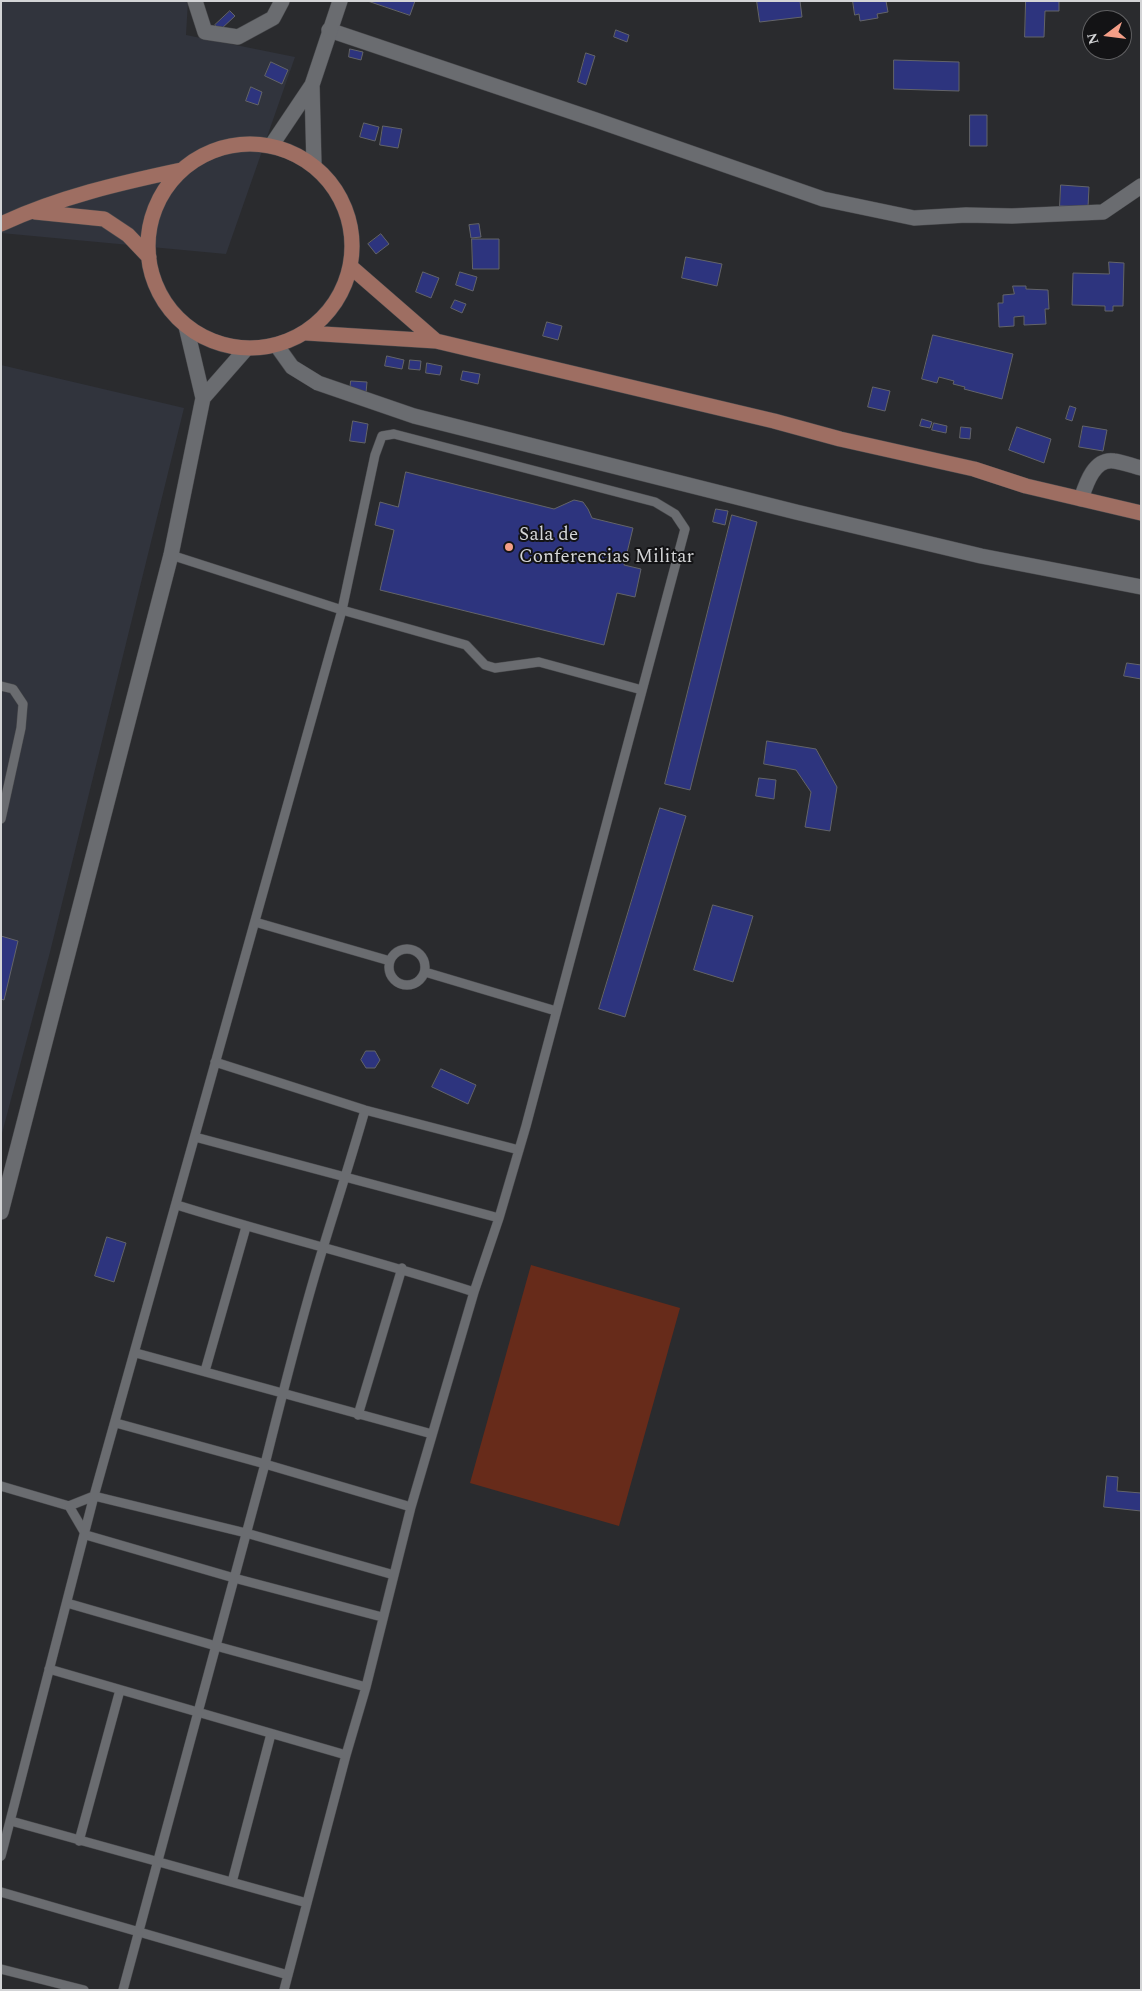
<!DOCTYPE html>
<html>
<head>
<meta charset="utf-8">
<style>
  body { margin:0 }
  #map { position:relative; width:1142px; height:1991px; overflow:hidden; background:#2a2b2e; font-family:Spectral,serif }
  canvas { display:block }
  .frame { position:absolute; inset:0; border:2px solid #d3d4d6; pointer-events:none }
  .north { position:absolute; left:1082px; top:10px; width:50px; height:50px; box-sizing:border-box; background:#131315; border:1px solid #606062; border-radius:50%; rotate:255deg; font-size:14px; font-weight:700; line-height:20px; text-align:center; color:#d3d4d6 }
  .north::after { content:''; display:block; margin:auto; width:18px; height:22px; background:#f49e87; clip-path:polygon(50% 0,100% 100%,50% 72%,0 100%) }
</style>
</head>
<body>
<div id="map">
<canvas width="1142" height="1991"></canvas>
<div class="frame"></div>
<div class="north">N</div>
</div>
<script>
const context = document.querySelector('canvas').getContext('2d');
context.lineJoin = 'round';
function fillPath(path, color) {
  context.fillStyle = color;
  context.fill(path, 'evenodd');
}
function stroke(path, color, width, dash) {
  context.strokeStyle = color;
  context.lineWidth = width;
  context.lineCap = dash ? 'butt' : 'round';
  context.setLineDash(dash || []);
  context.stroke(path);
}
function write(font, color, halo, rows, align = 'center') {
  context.font = font + ' Spectral,serif';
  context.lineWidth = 4;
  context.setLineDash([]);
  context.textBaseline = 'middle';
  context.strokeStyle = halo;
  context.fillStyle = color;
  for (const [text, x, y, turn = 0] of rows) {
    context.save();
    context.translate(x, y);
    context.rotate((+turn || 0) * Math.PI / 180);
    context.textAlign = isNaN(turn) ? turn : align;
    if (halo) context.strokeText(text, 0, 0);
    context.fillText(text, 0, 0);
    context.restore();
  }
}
fillPath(new Path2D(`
  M1,1H188L186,35L295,57L226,254L1,233Z
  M1,365L184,408L50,952L1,1137Z`), '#31343d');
fillPath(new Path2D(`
  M531,1265L680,1308L619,1526L470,1483Z`), '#672b1a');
const building = new Path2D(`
  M368,1H415L410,15Z
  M757,1H800L802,17L760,22Z
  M853,1H886L888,12L877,14L878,18L860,21L859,14L855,15Z
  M1026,1H1059V11H1045L1044,37H1025Z
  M230,11L235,16L220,30L215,25Z
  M616,30L629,35L627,42L614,37Z
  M350,49L363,52L361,60L349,57Z
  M586,53L595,56L586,85L578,82Z
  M894,60L959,62V91L894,89Z
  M271,62L288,70L282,84L265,76Z
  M251,87L262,92L258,105L246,101Z
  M970,115H987V146H970Z
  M364,123L379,127L375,141L360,137Z
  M383,126L402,129L398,148L380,145Z
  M1061,185L1089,187L1088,207L1060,206Z
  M479,224L481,237L471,238L469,225Z
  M381,234L389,244L376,254L368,244Z
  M472,239H499V269H473Z
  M686,257L722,264L717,286L682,278Z
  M1109,262L1124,263L1123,306H1113V311H1105V306L1072,305L1073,273L1109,274Z
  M423,272L439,278L431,298L416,292Z
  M460,272L477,277L473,291L456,285Z
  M1013,286H1026V289L1048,290L1049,309H1045L1046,324L1024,325V316L1014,317V326L999,327L998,303H1003V295L1014,294Z
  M455,300L466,304L462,313L451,308Z
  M547,322L562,326L558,340L543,336Z
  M933,335L1013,354L1002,399L964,389L965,387L953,384L954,381L939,377L937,383L922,379Z
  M387,356L404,360L402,369L385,366Z
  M410,360L421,361L420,370L409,369Z
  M427,363L442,366L440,375L426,373Z
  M463,371L480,374L478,384L461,380Z
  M351,381L367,382L366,393L350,392Z
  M873,387L890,391L885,411L868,407Z
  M1070,406L1076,408L1072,421L1066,419Z
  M922,419L932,422L930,428L920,426Z
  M353,421L368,424L365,443L350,441Z
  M934,423L947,426L946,433L932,430Z
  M1083,426L1107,430L1103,451L1079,447Z
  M961,427L971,428L970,439L960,438Z
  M1017,427L1051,439L1044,463L1009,450Z
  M406,472L554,509L574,500L583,502L588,509L592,518L633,528L624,565L641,569L635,597L617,593L604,645L380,590L394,530L375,525L380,502L398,507Z
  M716,509L728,511L725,525L713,522Z
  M732,515L757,522L690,790L665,784Z
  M1127,663L1141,665V679L1124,676Z
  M767,741L816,749L837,787L830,831L805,827L811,792L796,770L764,764Z
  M759,778L776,780L774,799L756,796Z
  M660,808L686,816L625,1017L599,1009Z
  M713,905L753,916L733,982L694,970Z
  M1,936L18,941L4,1000L1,999Z
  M366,1051H375L380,1060L375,1068H366L361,1060Z
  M441,1069L476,1085L468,1104L432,1087Z
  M107,1237L126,1243L114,1282L95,1276Z
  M1107,1476L1118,1477L1117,1491L1141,1493V1511L1104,1507Z`);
fillPath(building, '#2d347e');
stroke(building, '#636469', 1);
const lane = new Path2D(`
  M171,555L342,610L466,645L485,665L495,668L539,662L642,690
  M1,686L13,689L23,704L21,728L1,819
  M255,922L390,961
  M389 967a18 18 0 1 1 36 0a18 18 0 1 1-36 0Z
  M425,972L556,1011
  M215,1062L365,1110L519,1150
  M195,1137L499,1218
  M177,1205C276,1236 376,1260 474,1292
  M136,1353L432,1434
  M205,1371L246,1227
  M358,1415L402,1268
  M116,1423L265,1464L411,1507
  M1,1486L69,1506L94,1496L246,1533L394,1575
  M69,1506L86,1535L234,1578L382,1617
  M67,1603L216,1646L366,1687
  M49,1669L346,1755
  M11,1821L307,1903
  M79,1841L120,1690
  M1,1856L94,1496L342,610L375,455L382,436L394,434L655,502L675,514L685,529L526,1126L499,1218L474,1292L411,1507L366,1687L346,1755L284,1990
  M232,1882L271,1734
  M1,1892L288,1975
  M1,1969L84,1990
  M123,1990L265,1464C283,1392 301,1319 323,1248C337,1202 352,1156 365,1110`);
const street = new Path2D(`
  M195,1L205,32L238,37L273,18L282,1
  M329,30L596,120L823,199L914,218L966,215L1012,216L1103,212L1141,186
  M277,346L292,367L318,383L414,416L796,512L981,556L1141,587
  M1081,499C1086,484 1094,458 1114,461C1123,462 1132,466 1141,468`);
const secondary = new Path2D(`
  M312,85L314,166
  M271,146L312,85L340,1
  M203,398L246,349
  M1,1212L171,555L203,398L186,326`);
const primary = new Path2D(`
  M148 246a102 102 0 1 1 204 0a102 102 0 1 1-204 0Z
  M35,212L104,219L128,235L149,257
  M1,224C59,197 120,183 181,170
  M351,267L436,341
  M307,333L436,341L774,421L840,439L974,469L1026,486L1141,513`);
stroke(lane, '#48494c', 10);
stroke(street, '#48494c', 16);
stroke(secondary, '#48494c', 16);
stroke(primary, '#48494c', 16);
stroke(lane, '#6a6c70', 9);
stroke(street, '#6a6c70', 15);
stroke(secondary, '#6a6c70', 15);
stroke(primary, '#9e6e62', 15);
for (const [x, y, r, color] of [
  [509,547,5,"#f49e87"]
]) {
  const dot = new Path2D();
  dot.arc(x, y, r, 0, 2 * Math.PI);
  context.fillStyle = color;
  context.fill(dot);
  stroke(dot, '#131315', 2);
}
write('19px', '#d3d4d6', '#131315', [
  ["Sala de",519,536],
  ["Conferencias Militar",519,558]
], 'left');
</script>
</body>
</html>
